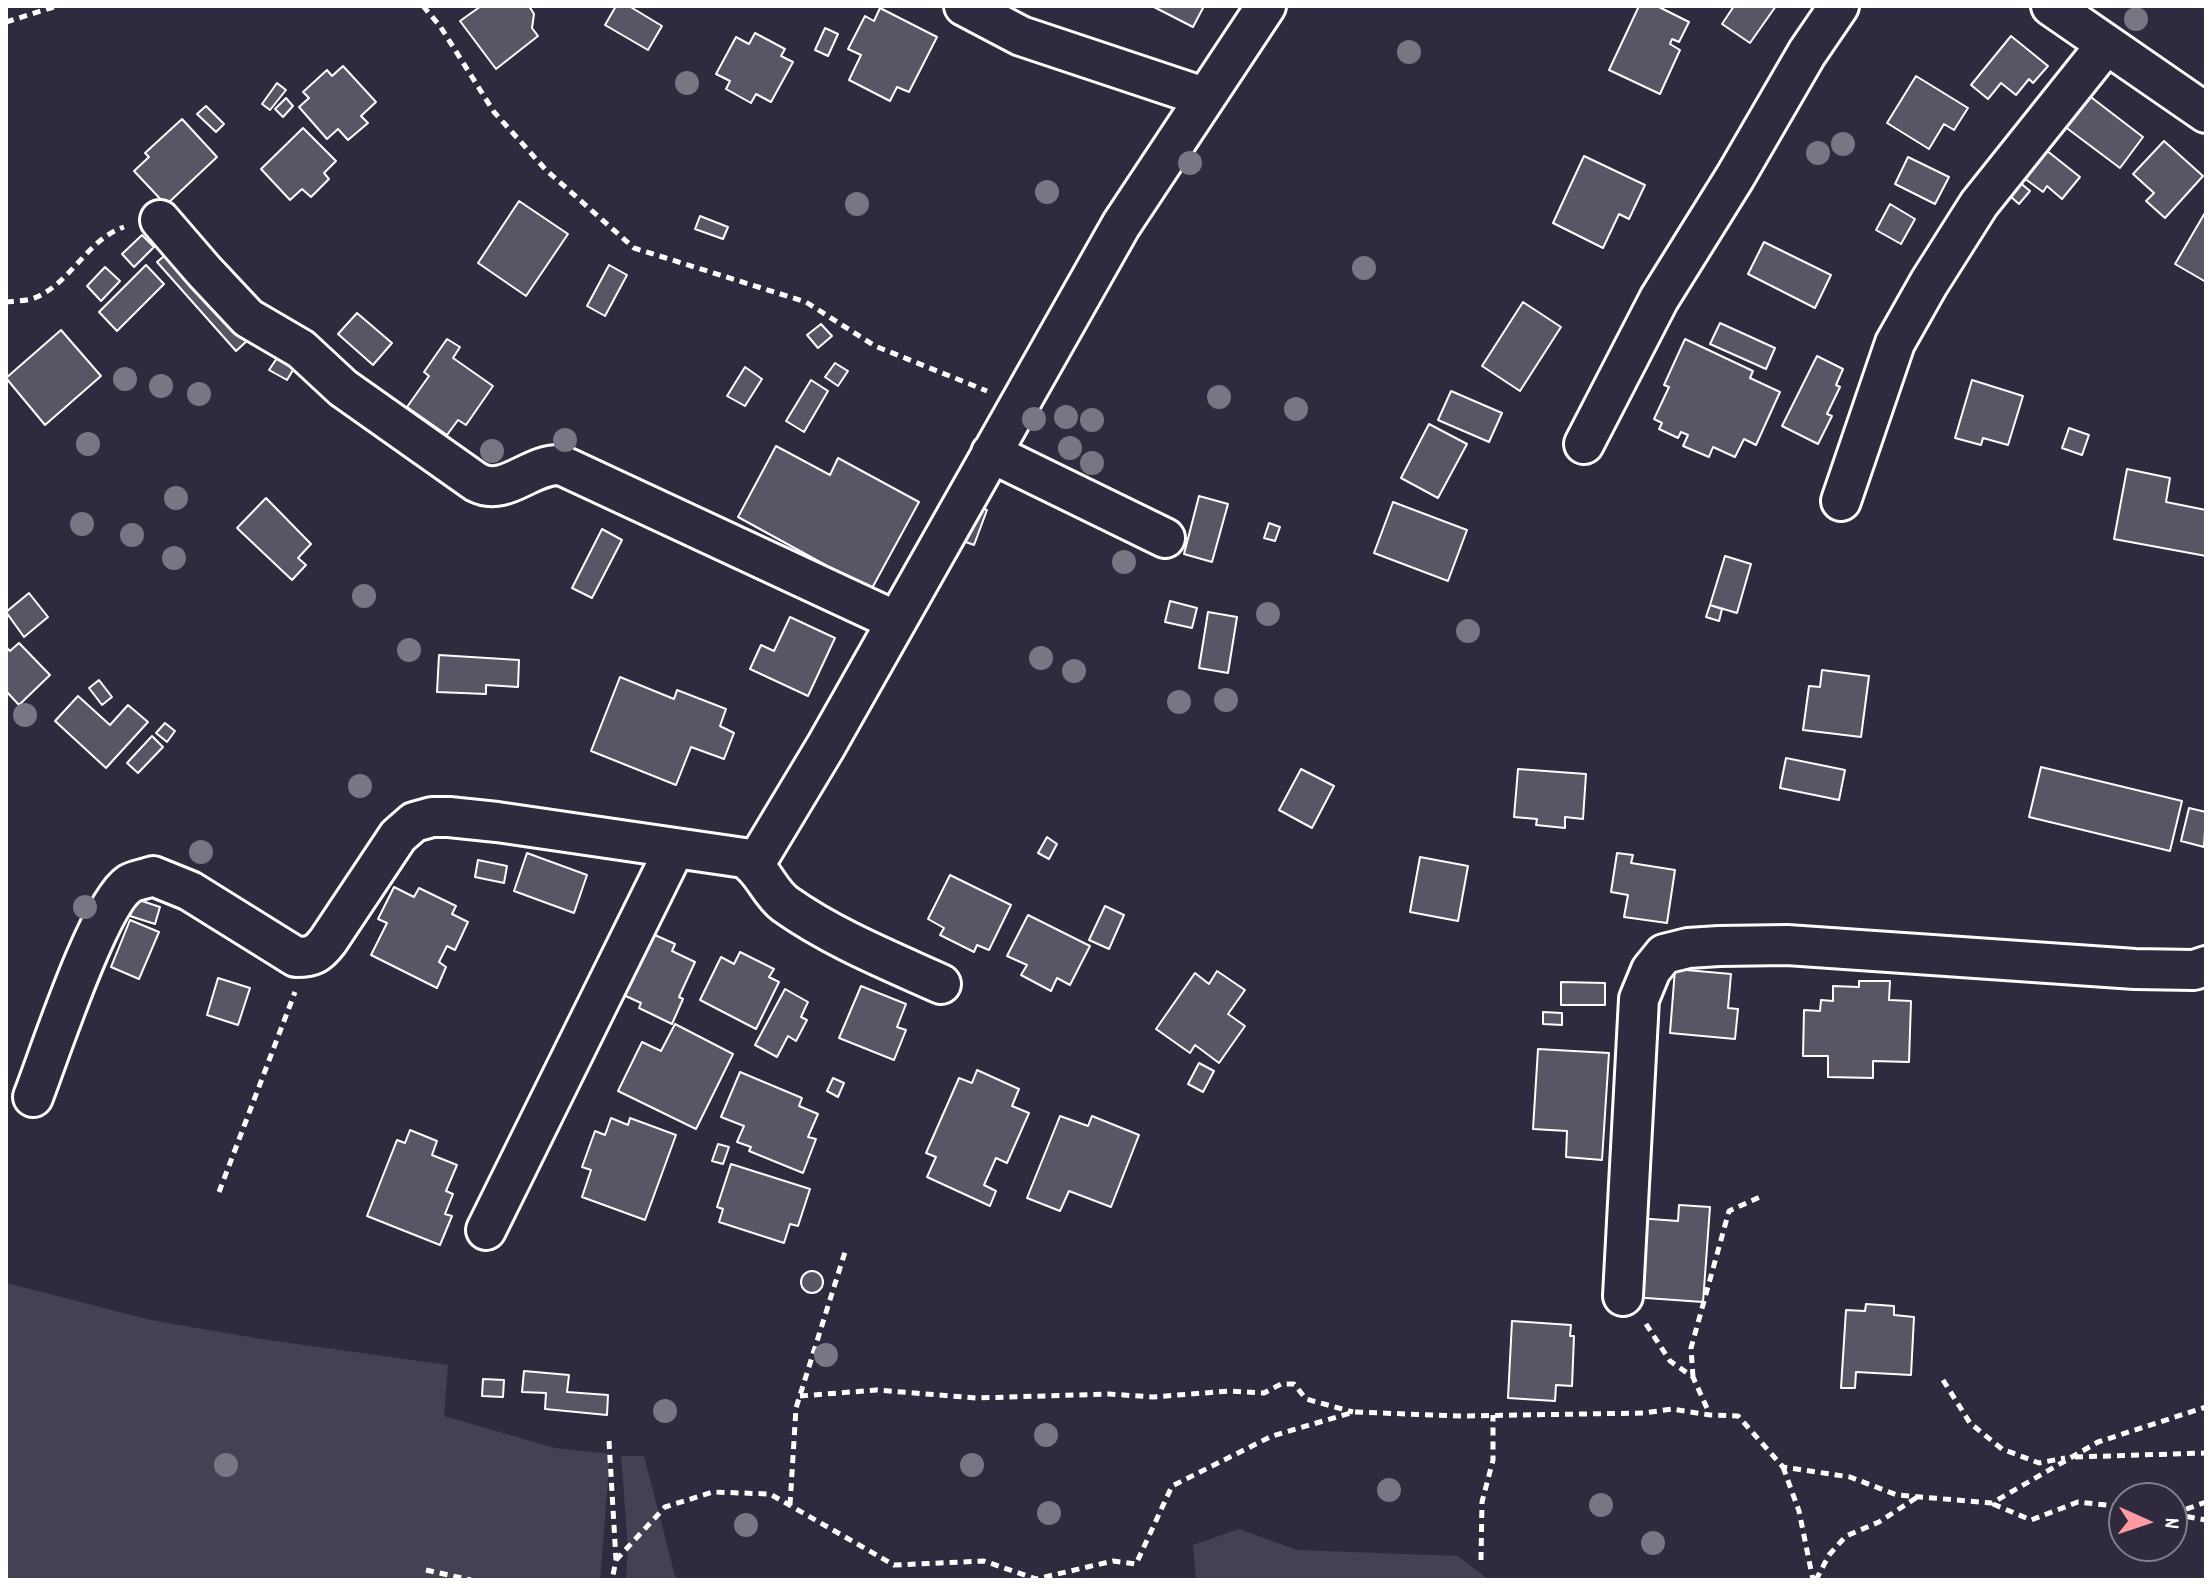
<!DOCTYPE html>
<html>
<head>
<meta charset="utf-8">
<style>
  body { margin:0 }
  #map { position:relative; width:2212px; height:1586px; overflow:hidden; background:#2f2a3d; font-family:Dekko,sans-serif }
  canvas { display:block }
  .frame { position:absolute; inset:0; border:8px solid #fff; pointer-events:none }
  .north { position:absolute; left:2108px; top:1482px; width:80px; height:80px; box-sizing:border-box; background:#2f2a3d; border:2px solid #827f8b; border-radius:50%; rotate:93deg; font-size:22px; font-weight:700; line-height:32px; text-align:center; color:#fff }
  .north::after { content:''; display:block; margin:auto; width:28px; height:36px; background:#ff9aa2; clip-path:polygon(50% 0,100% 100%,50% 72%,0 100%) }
</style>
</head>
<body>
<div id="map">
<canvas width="2212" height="1586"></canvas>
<div class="frame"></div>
<div class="north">N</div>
</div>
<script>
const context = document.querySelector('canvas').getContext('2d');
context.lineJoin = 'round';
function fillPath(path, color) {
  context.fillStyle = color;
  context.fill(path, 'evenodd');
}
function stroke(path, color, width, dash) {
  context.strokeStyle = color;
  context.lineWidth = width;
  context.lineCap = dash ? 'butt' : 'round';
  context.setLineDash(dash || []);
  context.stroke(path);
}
fillPath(new Path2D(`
  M6,1283L151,1320L261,1339L448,1365L444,1416L555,1448L610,1454L600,1580H6Z
  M621,1456H644L676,1580H626L628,1547Z
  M1239,1529L1297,1550L1458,1556L1489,1580H1196L1193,1545Z`), '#464152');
const building = new Path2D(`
  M481,6H529L534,14L532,28L538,36L496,69L460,21Z
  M616,6H629L662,26L648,50L605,25Z
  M1152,6H1204L1193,27Z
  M1639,6H1657L1689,22L1679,42L1672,39L1670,44L1680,50L1660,94L1609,70Z
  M1734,6H1776L1750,43L1722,24Z
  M880,8L937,37L909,92L897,87L890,101L849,80L861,55L848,49L865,16L874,21Z
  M825,28L838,34L828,56L815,50Z
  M755,33L785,49L781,56L793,62L771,102L756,94L751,103L726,89L730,81L716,74L736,37L749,44Z
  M2011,36L2048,66L2033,83L2029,79L2016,95L2001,83L1988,99L1971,85Z
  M343,66L376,102L361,116L368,123L348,140L338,129L327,139L299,107L309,98L303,92L327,70L332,76Z
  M1916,76L1968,108L1954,130L1944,124L1929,149L1887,123Z
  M277,83L286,90L270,110L262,104Z
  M2083,91L2143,137L2120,168L2060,123Z
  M286,98L293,106L283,117L275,109Z
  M206,106L224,124L216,132L197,114Z
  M182,119L217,157L166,205L134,171L149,157L145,153Z
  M303,128L336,161L324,173L329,179L311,197L302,189L290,200L261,169Z
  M2164,141L2203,176L2165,218L2146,201L2154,193L2133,174Z
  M2046,150L2080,177L2062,199L2047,186L2043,192L2024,178Z
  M1584,156L1645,185L1629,219L1619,214L1603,248L1553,223Z
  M1908,157L1949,177L1935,204L1895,184Z
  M2012,176L2030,191L2019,204L2001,188Z
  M519,201L568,234L526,296L478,263Z
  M1890,204L1915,219L1901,244L1876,230Z
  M2206,211V282L2175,264Z
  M700,216L728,227L723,239L695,229Z
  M142,235L154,247L134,267L122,254Z
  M1764,242L1831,275L1815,308L1748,274Z
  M169,252L248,340L236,351L157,262Z
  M146,265L164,284L117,331L99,312Z
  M609,265L627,275L605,316L587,306Z
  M105,267L120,281L101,301L87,286Z
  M1523,302L1561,327L1520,391L1482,366Z
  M357,313L392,343L373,365L338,334Z
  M1720,323L1775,348L1766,369L1710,344Z
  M821,324L832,336L818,348L807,335Z
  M61,330L101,376L45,425L6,378Z
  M447,339L460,347L453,358L493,386L466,425L458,420L447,435L407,407L429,376L424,372Z
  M1685,339L1753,371L1750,378L1780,392L1756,445L1744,439L1735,457L1713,447L1709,457L1683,446L1688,435L1681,432L1678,438L1659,429L1662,423L1654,419L1669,387L1664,385Z
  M279,355L296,365L287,380L269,370Z
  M1817,356L1843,369L1836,385L1840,387L1827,414L1832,416L1818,444L1782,426Z
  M835,363L848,371L838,386L825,377Z
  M745,367L762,379L745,406L727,396Z
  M811,380L828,391L804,432L786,421Z
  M1972,380L2023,396L2008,445L1983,438L1981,445L1955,438Z
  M1451,391L1502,413L1489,442L1438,420Z
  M1429,424L1467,444L1438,498L1401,478Z
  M2069,428L2089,435L2082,455L2062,448Z
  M776,446L830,475L838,458L919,502L871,590L738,517Z
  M2127,469L2170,478L2166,502L2206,510V556L2114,539Z
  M1199,496L1228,504L1212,562L1184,554Z
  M266,498L311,544L298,558L306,565L292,580L237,528Z
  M1393,502L1467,530L1448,581L1374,553Z
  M968,503L987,510L974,545L955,538Z
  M1269,523L1280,527L1275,541L1264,538Z
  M602,529L622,540L592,598L572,588Z
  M1725,556L1751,564L1737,613L1710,605Z
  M29,593L48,617L24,637L6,612Z
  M1170,601L1197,608L1192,628L1165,622Z
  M1710,605L1722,609L1719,621L1706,617Z
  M1208,612L1237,617L1228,673L1199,668Z
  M790,617L835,638L808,696L750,669L761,645L774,651Z
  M19,643L50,675L19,705L6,691V647L10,651Z
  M439,655L519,660L518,687L486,685V694L437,692Z
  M1822,670L1869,676L1861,737L1803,730L1809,686L1820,687Z
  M620,677L674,699L677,690L726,709L720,726L734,733L724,759L691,747L676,785L591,751Z
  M99,680L112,697L102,705L89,688Z
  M78,696L110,725L128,705L148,722L106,768L55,721Z
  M165,723L175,731L167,742L156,733Z
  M152,736L163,747L138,773L127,763Z
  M1786,758L1845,770L1839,800L1780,788Z
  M2041,767L2182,801L2170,851L2029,817Z
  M1301,769L1334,786L1312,828L1279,810Z
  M1518,769L1586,774L1583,819L1565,817V828L1536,825L1537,819L1514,817Z
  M2189,808L2206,812L2204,847L2181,841Z
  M1047,837L1057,844L1049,859L1038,853Z
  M527,853L587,875L574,913L514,891Z
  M1617,853L1633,855L1631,863L1675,870L1667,923L1624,917L1628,895L1611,892Z
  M1420,857L1468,866L1458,921L1410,912Z
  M478,860L507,866L504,883L475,877Z
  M950,875L1011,905L989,950L977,945L974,952L940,935L944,928L928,919Z
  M394,887L414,897L419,888L456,906L452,914L468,922L455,950L447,946L439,962L446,967L437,988L371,955L387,923L378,919Z
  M136,899L160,907L155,924L130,916Z
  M1105,906L1124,915L1109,949L1089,940Z
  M1028,915L1090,946L1070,985L1057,978L1051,991L1021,975L1027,965L1007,956Z
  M130,920L159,932L139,979L111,967Z
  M646,931L675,944L672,951L695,962L679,997L683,999L672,1024L639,1008L641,1003L617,992Z
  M740,952L774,969L769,977L779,982L756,1029L700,1000L721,957L734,964Z
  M1675,969L1731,974L1728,1008L1738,1009L1735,1039L1670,1033Z
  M1217,971L1245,990L1228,1014L1245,1026L1219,1063L1195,1045L1190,1053L1156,1029L1195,973L1209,984Z
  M218,978L250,988L238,1025L207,1015Z
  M1859,981H1890L1889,1000L1911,1001L1909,1062L1873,1061V1078L1828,1077V1056H1803L1804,1010L1820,1011L1821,1000L1833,1001V986L1859,987Z
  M1561,982L1605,983V1005H1561Z
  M861,986L906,1004L897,1027L906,1030L894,1060L839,1038Z
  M785,989L808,1002L801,1017L807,1020L796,1041L788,1036L777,1057L755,1045Z
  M1543,1012L1562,1013V1025L1543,1024Z
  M675,1024L733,1054L696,1129L618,1091L642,1042L661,1051Z
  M1538,1049L1609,1053L1602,1160L1566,1157L1567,1131L1533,1129Z
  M1199,1063L1214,1071L1203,1092L1188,1084Z
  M977,1070L1019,1089L1012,1106L1029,1113L1007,1163L996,1158L984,1185L996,1191L990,1206L927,1177L936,1157L926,1153L959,1078L972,1083Z
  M740,1072L802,1098L799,1106L818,1114L808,1137L816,1139L803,1173L749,1151L751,1147L737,1142L744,1126L721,1117Z
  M833,1078L844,1083L838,1097L827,1091Z
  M1060,1116L1088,1126L1092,1116L1139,1135L1111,1207L1069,1191L1060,1211L1027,1198Z
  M611,1118L628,1125L630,1118L676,1135L645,1220L582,1197L591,1170L582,1167L595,1131L605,1135Z
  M410,1130L437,1141L432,1155L457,1165L446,1191L453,1194L445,1214L452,1216L440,1245L367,1216L397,1140L405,1143Z
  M718,1144L729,1147L723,1164L712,1161Z
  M731,1164L810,1189L798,1226L790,1224L784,1243L719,1222L723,1209L717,1207Z
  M1679,1205L1710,1207L1703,1302L1632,1297L1637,1218L1678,1221Z
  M801 1282a11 11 0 1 1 22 0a11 11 0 1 1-22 0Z
  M1866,1304L1894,1306V1315L1914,1317L1911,1375L1856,1372L1855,1388H1841L1846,1310L1865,1311Z
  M1512,1321L1571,1325L1570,1336H1574L1572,1386L1556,1385L1555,1401L1508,1398Z
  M524,1371L569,1375L567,1392L608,1395L607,1415L545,1409L546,1393L522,1392Z
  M483,1379L504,1380L503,1397L482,1396Z`);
fillPath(building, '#595564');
stroke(building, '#fff', 2);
const minor = new Path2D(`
  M964,6L1021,36L1204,97
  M2051,6L2206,113
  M160,220L204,271L248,318L301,349L343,388L476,482C506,498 530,463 561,465L896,621
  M1584,444L1659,299L1735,177L1807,53L1839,6
  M991,453L1165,538
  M1841,501L1895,343L1929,283L1979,204L2106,45
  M755,864L826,746L1121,225L1266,6
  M33,1097C49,1056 98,905 129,884C135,880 146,879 153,876L190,891L296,957C313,957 318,954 328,941L398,836L414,822L432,817H449L497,822L744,858C763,869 768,891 785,904C833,938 888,960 941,984
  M486,1230L674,850
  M1623,1296L1639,999L1651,970L1664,954L1688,948L1719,946L1787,945L2135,969L2194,970L2206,966`);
stroke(minor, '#fff', 44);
stroke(new Path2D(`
  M423,6L440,26L494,112L546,170L634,248L806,302L875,346L987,391
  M6,22L57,6
  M6,302C16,301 28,301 37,297C72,281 88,239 124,227
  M219,1192L295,992
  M1646,1324L1670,1361L1693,1377L1710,1415
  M1693,1377L1691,1348L1729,1211L1760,1197
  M1943,1380L1970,1423L2002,1449L2039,1463L2065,1458
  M800,1396L877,1390L976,1398L1109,1394L1153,1397L1229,1391L1264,1393L1281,1384H1294L1306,1399L1353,1412
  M609,1441L616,1560L612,1580
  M2075,1457L2206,1453
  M1783,1467L1799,1511L1813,1580
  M1993,1504L2031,1520L2078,1502L2124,1507
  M790,1505L796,1408L845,1252
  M2173,1514L2206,1502
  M2173,1514L2206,1520
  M616,1560L665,1507L713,1492L770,1494L894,1565L984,1561L1036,1579L1113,1561L1136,1564L1172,1486L1272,1436L1354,1412L1461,1416L1644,1413L1672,1409L1710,1415L1738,1416L1783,1467L1850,1477L1897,1495L1992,1503L2098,1442L2206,1407
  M1481,1560L1482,1502L1493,1460V1415
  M426,1570L471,1580
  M1816,1580L1829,1555L1846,1536L1879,1522L1919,1496`), '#fff', 5, [8, 6]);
stroke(minor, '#2f2a3d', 38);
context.fillStyle = '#797582';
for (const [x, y] of [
  [2136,19],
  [1409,52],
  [687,83],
  [1843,144],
  [1818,153],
  [1190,163],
  [1047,192],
  [857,204],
  [1364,268],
  [125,379],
  [161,386],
  [199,394],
  [1219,397],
  [1296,409],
  [1066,417],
  [1034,419],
  [1092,420],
  [565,440],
  [88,444],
  [1070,448],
  [492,451],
  [1092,463],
  [176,498],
  [82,524],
  [132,535],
  [174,558],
  [1124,562],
  [364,596],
  [1268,614],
  [1468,631],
  [409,650],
  [1041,658],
  [1074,671],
  [1226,700],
  [1179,702],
  [25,715],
  [360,786],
  [201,852],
  [85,907],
  [826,1355],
  [665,1411],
  [1046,1435],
  [226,1465],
  [972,1465],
  [1389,1490],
  [1601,1505],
  [1049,1513],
  [746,1525],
  [1653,1543]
]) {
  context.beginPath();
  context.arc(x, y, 12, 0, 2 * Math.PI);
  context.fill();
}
</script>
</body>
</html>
